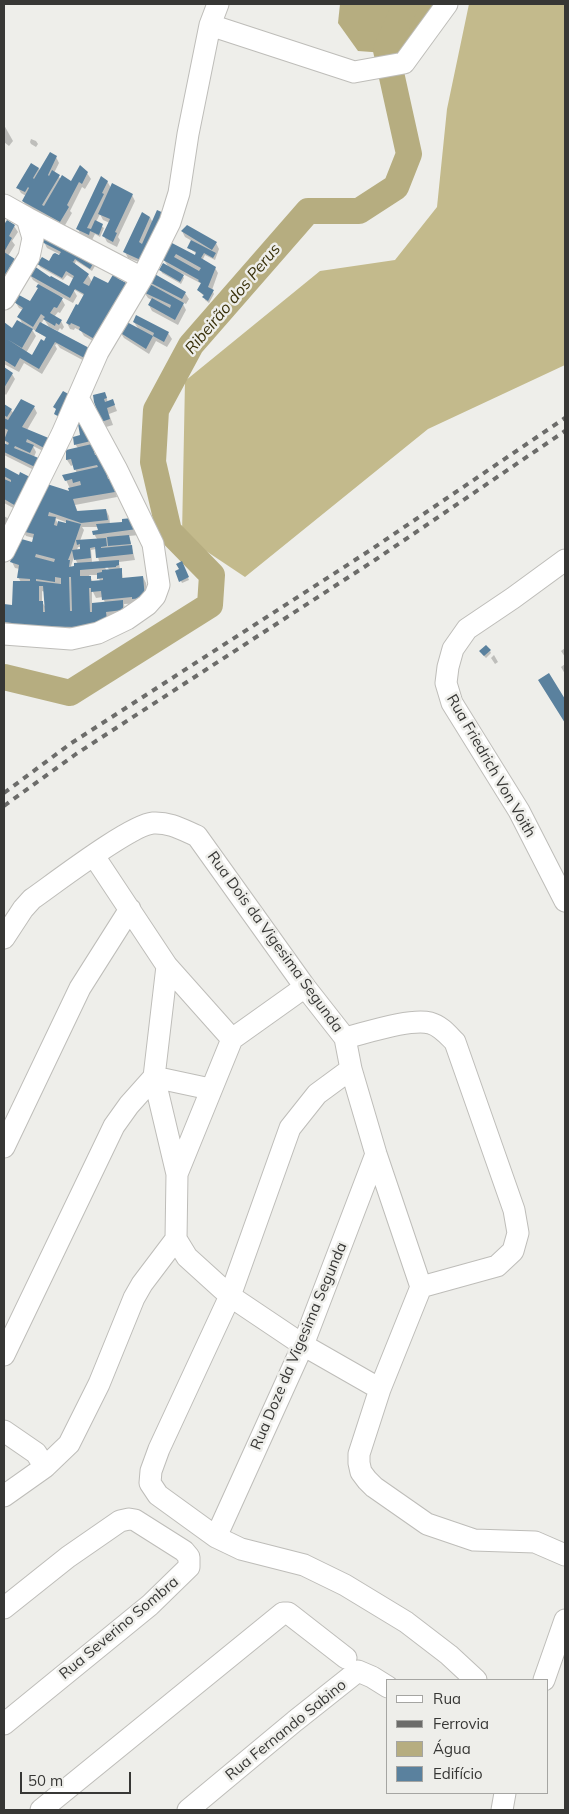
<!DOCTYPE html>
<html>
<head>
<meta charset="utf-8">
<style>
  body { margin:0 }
  #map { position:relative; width:569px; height:1814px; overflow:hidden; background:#eeeeea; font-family:Mulish,sans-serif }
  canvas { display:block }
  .frame { position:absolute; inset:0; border:5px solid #373735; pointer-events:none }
  .legend { position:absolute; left:386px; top:1679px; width:162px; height:115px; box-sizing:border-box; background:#eeeeea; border:1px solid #a5a5a2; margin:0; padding:6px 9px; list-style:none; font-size:15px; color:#373735 }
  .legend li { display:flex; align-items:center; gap:10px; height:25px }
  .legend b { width:25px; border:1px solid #a5a5a2 }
  .scale { position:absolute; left:20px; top:1772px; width:111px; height:22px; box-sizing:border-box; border:2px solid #373735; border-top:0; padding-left:6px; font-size:15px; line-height:18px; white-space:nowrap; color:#373735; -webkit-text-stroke:4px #eeeeea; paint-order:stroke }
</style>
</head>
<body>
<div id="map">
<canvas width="569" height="1814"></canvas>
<div class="frame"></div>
<ul class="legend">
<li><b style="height:6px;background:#fff"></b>Rua</li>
<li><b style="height:6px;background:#6c6c6a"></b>Ferrovia</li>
<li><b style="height:14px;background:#b6ad80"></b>Água</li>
<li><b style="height:14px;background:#5a819e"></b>Edifício</li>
</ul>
<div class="scale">50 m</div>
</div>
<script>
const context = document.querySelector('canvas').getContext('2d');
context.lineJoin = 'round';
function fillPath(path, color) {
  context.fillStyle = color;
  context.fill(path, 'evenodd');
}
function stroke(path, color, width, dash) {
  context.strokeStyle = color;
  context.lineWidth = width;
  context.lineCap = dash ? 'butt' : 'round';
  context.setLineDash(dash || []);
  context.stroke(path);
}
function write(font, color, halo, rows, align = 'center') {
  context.font = font + ' Mulish,sans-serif';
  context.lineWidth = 5;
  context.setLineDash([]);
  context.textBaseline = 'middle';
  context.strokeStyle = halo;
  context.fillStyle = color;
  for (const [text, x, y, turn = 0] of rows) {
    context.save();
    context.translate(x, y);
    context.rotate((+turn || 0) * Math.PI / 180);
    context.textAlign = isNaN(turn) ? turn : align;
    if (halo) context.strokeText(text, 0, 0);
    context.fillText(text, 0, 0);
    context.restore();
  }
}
fillPath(new Path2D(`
  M469,4H565V365L428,429L245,577L182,535L185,381L320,271L395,260L437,207L447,109Z`), '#c3ba8c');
fillPath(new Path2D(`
  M340,4H439L399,54L358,51L338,23Z`), '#b6ad80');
fillPath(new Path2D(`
  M4,125L13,141L9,146L4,142Z
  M31,139L36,141L38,144L36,147L31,144L30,142Z
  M56,157L59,163L54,173L61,179L72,182L87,173L91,179L85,189L82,187L70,211L72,213L64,227L26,206L23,201L26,196L21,193L18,188L39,168L40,171Z
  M107,181L111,188L132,195L135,201L118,237L120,240L117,247L107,242L104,236L110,223L103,220L100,214L96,222L104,228L100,237L95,234L92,240L81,235L78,229Z
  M150,217L153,223L139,262L128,258L125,252Z
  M4,219L6,223L7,221L14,226L18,232L12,241L15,245L8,256L14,260L17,266L4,287Z
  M182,231L216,243L219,249L215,260L205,255L202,261L215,268L218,273L212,290L214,294L209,303L205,300L204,296L198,290L202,284L181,273L184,278L181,284L162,273L161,270L169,268L164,260L168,254L166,251L198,258L197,254L189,248L192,241L185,237Z
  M44,242L93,263L95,266L92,271L76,261L74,266L88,275L92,282L111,287L117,276L119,279L100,345L84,336L81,331L75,328L74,330L70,329L67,323L85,296L73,289L77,296L73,303L60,296L65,305L60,313L58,312L54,317L61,321L64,327L62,330L60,328L58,331L49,327L44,319L41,324L95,357L92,365L60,348L57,344L55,345L57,349L42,374L24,363L19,372L4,364V324L12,329L23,325L19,317L23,310L19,308L16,303H31L39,289L38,287L39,284L33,280L30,275L51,278L70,288L74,279L67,275L63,280L40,267L39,264L53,265L61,255L47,248ZM31,328L47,338L32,357L26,353L36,336Z
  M150,282L185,293L189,299L186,304L182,302L186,310L178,325L152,311L149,305L152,300L148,298L144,292L153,287Z
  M134,322L168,333L172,339L167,347L156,341L149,354L124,338L120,332L139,330Z
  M4,369L12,374L15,379L6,395L4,393Z
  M106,395L108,403L113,401L117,411L109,414L113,425L106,427L94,396Z
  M4,406L11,410L14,414L34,407L37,413L27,430L50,440L49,454L33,446L36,452L34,457L40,473L4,455V444L8,447L4,439Z
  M80,426L91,444L96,456L103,461L109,480L114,485L117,497L75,505L78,512L106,510L109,516L110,524L123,523L131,519L139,535L129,536L135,560L119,562L120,570L122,572L123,579L143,577L146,583L148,603L124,604L126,616L96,632L4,628V606H14L21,582L18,577L20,569L15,568L12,562L33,543L34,538L26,536L23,531L72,493L66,480L77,473L73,465L71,466L67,460L68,451L78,448L75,444L82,436ZM55,518L68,523L67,525L58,524ZM82,527H98L99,531L94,534L97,539L80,541L84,530ZM78,547H81L82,550H77ZM96,549L99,561L92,562L91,550ZM74,557L78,564L75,568H72L71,566ZM104,562L110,571H107L102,563ZM89,575H98L100,581L93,582ZM92,590L96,598L103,597L105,603L92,604ZM42,591L45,592L46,608L42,602Z
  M4,469L19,477V511L4,503Z
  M4,516L9,519L4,530Z
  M181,563L189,580L182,583L181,581Z
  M565,648V657L561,651Z
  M490,651L491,653L486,658L482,654Z
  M494,655L498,662L495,664L491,658Z
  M565,664V674L561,667Z`), '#0003');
stroke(new Path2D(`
  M4,677L70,693L210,605L212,575L169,531L153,462L156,410L191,345L308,211H359L396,187L409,154L386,50L406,4`), '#b6ad80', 26);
fillPath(new Path2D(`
  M50,152L57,156L48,175L49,176L52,170L60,175L42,205L44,206L62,175L71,181L80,165L88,172L82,184L79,182L67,205L69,207L60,222L22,201L29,188L28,187L25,192L16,188L31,163L39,168L33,178L34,179Z
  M101,176L108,181L102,193L104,194L87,228L91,229L95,220L103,224L99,235L90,231L89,235L76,229Z
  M112,183L133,194L115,232L117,233L113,242L102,236L110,219L98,214Z
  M157,210L166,214L145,262L123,252L142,212L150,217L139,242L142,244Z
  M7,220L15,225L9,236L12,238L4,252V225Z
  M187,225L217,242L212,250L181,231Z
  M46,234L94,262L90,269L75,259L73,262L70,260L89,274L83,283L89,286L94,276L108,283L114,273L118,275L117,278L130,285L96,340L79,330L80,327L71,323L70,325L66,323L76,304L78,305L84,294L75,289L70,298L29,275L34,266L50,277L51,276L69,286L74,276L66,271L62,278L37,264L42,257L49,261L53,254L55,253L59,255L61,252L42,242Z
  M191,240L216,253L213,258L204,253L201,258L216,267L208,287L214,290L208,301L202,297L204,295L197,290L201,283L198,281L199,280L163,260L167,252L165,251L170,242L195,255L196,252L187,248ZM176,254L201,268L199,271L174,257Z
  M4,252L15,259L4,276Z
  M163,263L184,275L180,282L159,270Z
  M153,273L186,292L182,299L149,282Z
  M148,283L184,303L175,320L148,305L152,298L170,308L171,305L143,292Z
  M38,284L63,298L57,308L54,307L50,313L62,320L59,325L56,323L55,326L43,319L45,317L41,314L33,327L17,317L23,308L14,302L19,295L30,301L38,288L36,287Z
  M136,315L169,332L164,342L153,336L146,349L119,332L125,321L153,336L154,333L133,322Z
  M17,320L33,329L22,348L7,339L32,355L41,339L44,341L46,337L35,331L40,322L93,350L88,360L55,342L39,369L20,358L15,367L4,360V322L12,328Z
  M4,367L13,373L4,388Z
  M63,391L72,396L63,419L54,414L56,409L53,407Z
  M105,392L107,398L104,399L105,402L113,399L115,405L107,408L110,419L101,422L94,402L93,395Z
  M21,399L35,406L22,427L51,439L46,449L27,439L26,442L34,445L30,453L15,446L14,448L41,459L37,468L4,452V443L8,445L9,443L4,440L8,430L4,428V418L8,420Z
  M4,404L12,409L7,417L4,415Z
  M78,424L86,425L91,441L74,445L73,437L80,435Z
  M92,444L95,455L100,453L108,479L112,478L115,492L73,499L77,511L106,509L108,520L81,523L49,512L48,516L56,517L54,525L57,526L58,521L66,523V520L81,524L72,550L80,549V544L77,545L76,540L106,538L107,546L101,547V548L132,545L133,554L96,558L95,547L90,548L91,558L74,560L72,550L68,560H70L69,567L74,566V563L119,560V565L116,566V567L80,570V576H91V581L103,580V578L97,579V573L102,572V570L122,568V578L143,576L145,598L132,599V597L102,600L101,591L91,592V588H89L90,612H92V603L123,600V610L106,612L107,620L81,627L12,626V623L4,622V604L12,605L13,581H30V579L17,578L19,565L10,562L18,538L32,542L34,534L21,531L47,484L69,491L68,488L81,485L80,481L73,483L72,479L65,481L62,475L98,467L97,465L74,470L71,459L66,460V450ZM36,554L55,559L54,562L35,557ZM55,577L61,578V584L36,581V579L55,582ZM69,577H71L72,611H70ZM39,586H43L45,612H43V601H39Z
  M4,467L19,475L20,472L30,477L16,506L4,499V479L11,482V480L4,476Z
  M132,518L137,529L93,535L92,531L98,530L96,524L122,522V519Z
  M129,535L131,544L108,546L107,537Z
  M182,561L189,577L179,582L175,571L179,569L176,564Z
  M486,645L491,650L484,656L479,651Z
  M549,673L565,699V723L538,680Z`), '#5a819e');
const minor = new Path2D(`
  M210,25L354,72L404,63L447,4
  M4,205L27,218L33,238L29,257L4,299
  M27,218L142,278
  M4,551L62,434L98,352L142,278L170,222L179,193L188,134L210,25L218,4
  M565,560L513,598L467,629L453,649L448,667L446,683L452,703L519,811L565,901
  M4,634L71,639L98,633L127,619L147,605L155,596L159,585L153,544L117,470L78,398
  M94,856L167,966L232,1039
  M4,938L23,909L32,899C55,883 130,825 153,823C170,822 183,830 197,836L305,987L345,1038L351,1069L376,1154L421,1287L380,1389L359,1454V1463L361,1472L367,1480L374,1487L427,1524L474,1540L535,1542L565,1555
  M167,966L154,1077L177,1174L176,1239L187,1257L230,1296L303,1345L380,1389
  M345,1038C366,1033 410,1018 430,1023C441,1026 448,1035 455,1042L514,1210L518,1233L513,1251L497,1266L421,1287
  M351,1069L317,1094L290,1128L230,1296L159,1449L151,1471L150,1483L158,1495L216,1537L241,1549L304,1565L345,1585L406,1622L449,1655L476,1680
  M4,1147L80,988L130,909
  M177,1174L232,1039L305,987
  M4,1355L114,1126L129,1105L154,1077L210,1089
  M4,1431L36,1453L45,1467L4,1496
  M45,1467L69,1444L99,1384L134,1298L142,1284L176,1239
  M216,1537L303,1345L376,1154
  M4,1608L68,1557L120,1521L129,1519L135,1520L184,1551L189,1557V1567L150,1605L4,1724
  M544,1680L565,1620
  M41,1810L283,1613H288L292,1616L346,1658
  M188,1810L295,1721L358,1671L372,1677L388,1687
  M502,1810L505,1793`);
stroke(minor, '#bebdb9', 23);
stroke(minor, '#fff', 21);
stroke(new Path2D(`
  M4,793L70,744L369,551L565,418
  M4,806L76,754L375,560L565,431`), '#6c6c6a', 4, [6, 6]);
write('15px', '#373735', '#eeeeea', [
  ["Rua Friedrich Von Voith",491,766,60],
  ["Rua Dois da Vigesima Segunda",275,942,54],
  ["Rua Doze da Vigesima Segunda",299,1346,-67],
  ["Rua Severino Sombra",119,1628,-40],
  ["Rua Fernando Sabino",286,1730,-39]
]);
write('italic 16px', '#39310b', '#eeeeea', [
  ["Ribeirão dos Perus",233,299,-50]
]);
</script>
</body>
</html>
